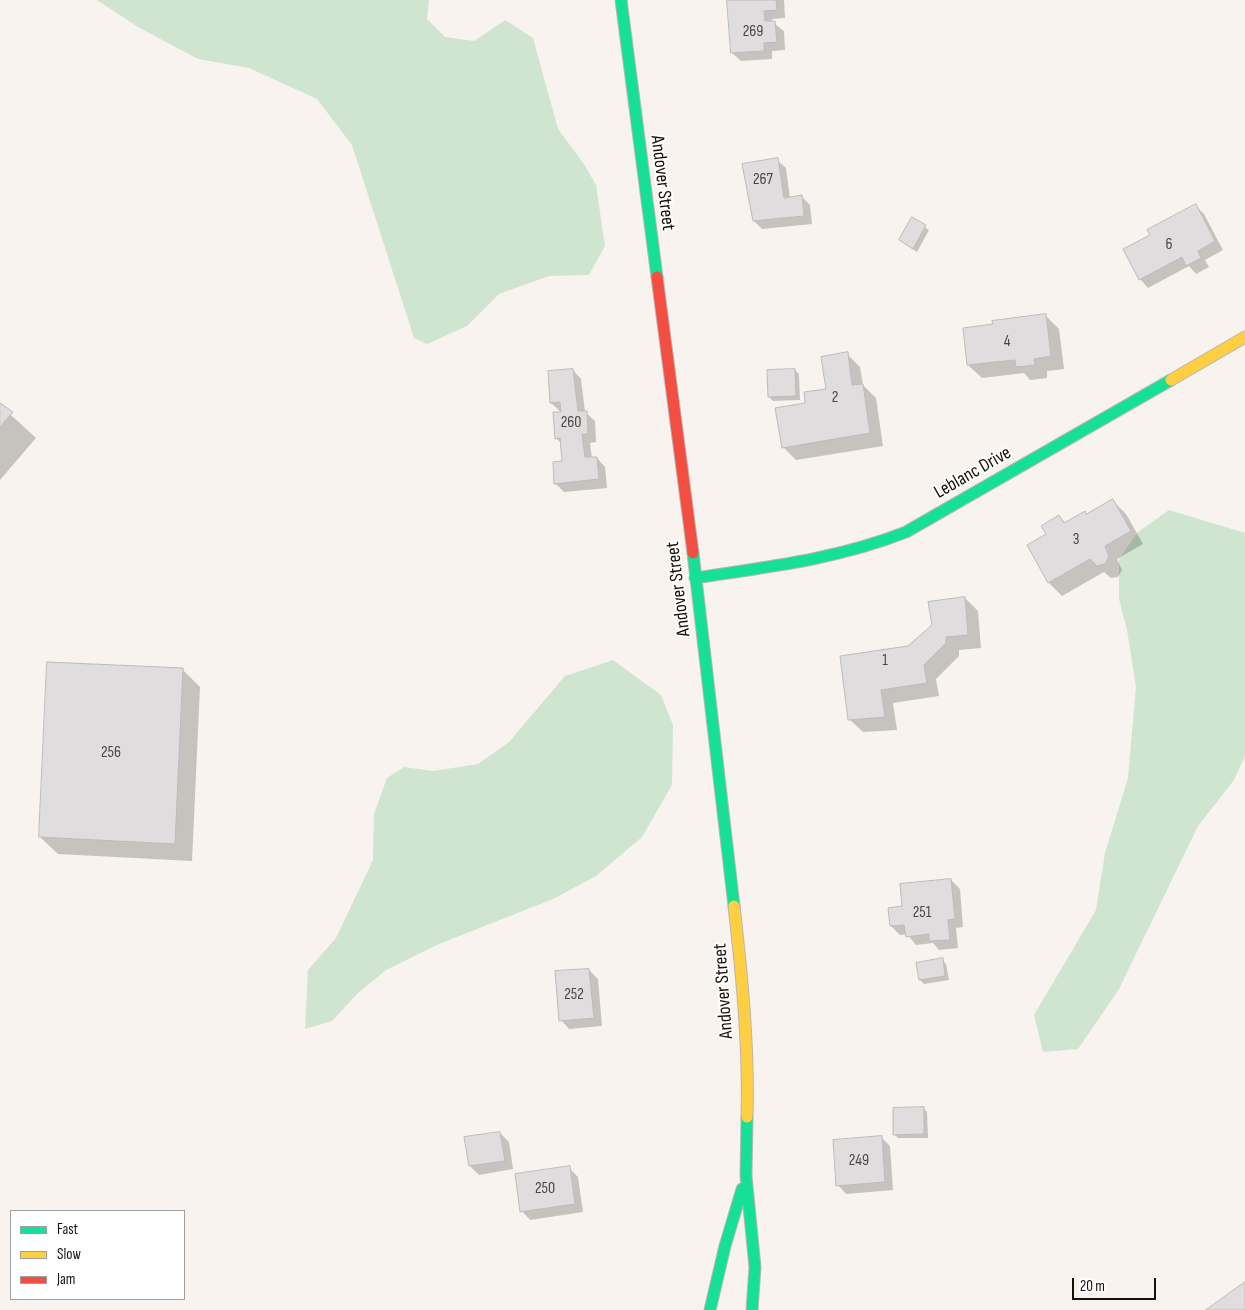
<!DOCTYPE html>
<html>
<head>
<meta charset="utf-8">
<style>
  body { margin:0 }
  #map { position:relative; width:1245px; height:1310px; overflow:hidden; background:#f8f3ee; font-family:"Sofia Sans Condensed",sans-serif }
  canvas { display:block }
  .legend { position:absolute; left:10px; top:1210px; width:175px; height:90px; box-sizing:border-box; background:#fff; border:1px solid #a2a09e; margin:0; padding:6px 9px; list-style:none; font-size:15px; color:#17110c }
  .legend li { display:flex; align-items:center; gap:10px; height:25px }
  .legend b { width:25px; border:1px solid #a2a09e }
  .scale { position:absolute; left:1072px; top:1278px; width:84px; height:22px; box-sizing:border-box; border:2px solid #17110c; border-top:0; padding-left:6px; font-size:15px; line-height:18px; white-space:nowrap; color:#17110c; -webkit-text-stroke:4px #fff; paint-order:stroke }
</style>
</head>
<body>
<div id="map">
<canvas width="1245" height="1310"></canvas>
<ul class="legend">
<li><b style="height:6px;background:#16e098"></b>Fast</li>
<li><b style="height:6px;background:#ffcf43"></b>Slow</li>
<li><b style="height:6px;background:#f24e42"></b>Jam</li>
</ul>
<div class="scale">20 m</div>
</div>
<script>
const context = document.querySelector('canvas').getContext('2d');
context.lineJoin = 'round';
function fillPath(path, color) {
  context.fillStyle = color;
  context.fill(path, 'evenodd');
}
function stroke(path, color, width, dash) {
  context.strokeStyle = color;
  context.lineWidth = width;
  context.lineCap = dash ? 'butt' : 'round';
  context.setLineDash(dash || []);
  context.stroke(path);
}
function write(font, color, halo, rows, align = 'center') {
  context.font = font + ' "Sofia Sans Condensed",sans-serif';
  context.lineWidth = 4;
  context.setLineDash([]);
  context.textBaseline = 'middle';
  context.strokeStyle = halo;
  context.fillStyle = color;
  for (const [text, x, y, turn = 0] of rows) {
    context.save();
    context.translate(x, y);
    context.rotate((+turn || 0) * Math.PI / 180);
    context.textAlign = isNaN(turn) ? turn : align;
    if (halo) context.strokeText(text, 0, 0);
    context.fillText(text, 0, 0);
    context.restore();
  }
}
fillPath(new Path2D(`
  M97,0H429L427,19L445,37L474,41L505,20L533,38L558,129L584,164L596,185L605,246L589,275L549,276L499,294L467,326L427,344L414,338L352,145L317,99L249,68L198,59L138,27Z
  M1169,510L1245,533V756L1234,780L1198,826L1119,989L1078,1049L1043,1052L1034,1015L1096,910L1105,853L1128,778L1136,687L1127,630L1119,599V559L1138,532Z
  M613,660L661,695L673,725L672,785L642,837L596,876L553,899L439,944L386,970L357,994L332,1021L305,1029L308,970L336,938L373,860L374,814L387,778L404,767L433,771L478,764L509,742L565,676Z`), '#d0e5d0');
fillPath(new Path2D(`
  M728,0H784L785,18L772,19V22L784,31L785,50L772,51V59L741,61L732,53Z
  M777,160L786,168L790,198L801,196L810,205L812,224L762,229L754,221Z
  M1196,206L1204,214L1223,250L1205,260L1209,267L1196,274L1189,266L1148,288L1140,279Z
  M912,219L929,230L917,252L900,240Z
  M1046,316L1059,329L1064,369L1047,371V378L1030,380L1024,373L982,378L968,365Z
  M847,354L860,367L863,385L876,398L883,446L796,460L783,447L807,404L828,390Z
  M573,370L581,379L585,412L595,421L596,442L590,443L592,458H597L605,467L607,488L564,492L556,484L564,462L562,444L556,438L562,413L551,403Z
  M795,370L799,374L800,400L773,401L769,397Z
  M0,405L36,438L0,480Z
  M1113,501L1126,514L1143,544L1117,559L1122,570L1118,577L1111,578L1104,572L1062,596L1049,583L1028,546L1048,534L1059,517L1066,523L1085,513L1087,515Z
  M965,598L978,611L981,648L959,650V656L936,679L939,696L893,703L897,730L863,732L849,719L909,647Z
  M183,670L200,687L192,861L58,854L40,837Z
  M951,880L960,889L963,927L956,928L958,948L939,950L933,943L916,945L907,934L900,935L891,926Z
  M942,960L946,964L949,980L924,984L920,980Z
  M589,970L598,979L602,1026L569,1029L561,1020Z
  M923,1108L927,1112L928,1138H898L894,1134Z
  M500,1133L509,1142L513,1169L479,1175L470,1166L465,1138Z
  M881,1137L890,1146L893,1190L846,1194L838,1185Z
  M569,1168L578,1177L583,1212L530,1220L522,1211Z`), '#0003');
const building = new Path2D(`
  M727,0H776L777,10L764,11L765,21H775L777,42L764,43V51L731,53Z
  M778,158L784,198L802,195L804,216L753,221L742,164Z
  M1196,204L1215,241L1198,251L1201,258L1186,266L1182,257L1139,280L1123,249L1150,235L1147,230Z
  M912,217L926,225L913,249L899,240Z
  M1046,314L1051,356L1034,359L1035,365L1016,367L1015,360L967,365L963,328L993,324L992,321Z
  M848,352L852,385L863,384L870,433L782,448L775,408L805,403L804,392L826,389L821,357Z
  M573,369L578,411H587L588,434H582L585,457H597L599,479L554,484L553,462L562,461L560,438L555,439L553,412H561L560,402L550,403L548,371Z
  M795,369L796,396L768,397L767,370Z
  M0,403L13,412L0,427Z
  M1113,499L1131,531L1105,546L1109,557L1105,564L1097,566L1090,559L1048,583L1027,545L1046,534L1041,526L1059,515L1064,523L1085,511L1086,514Z
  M965,597L968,635L946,637V643L924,665L927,683L881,690L885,717L848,720L840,656L908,646L932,625L928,602Z
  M47,662L183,668L175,844L39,837Z
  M951,879L955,919L948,920L950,940L929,941V934L906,937L904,925L890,926L888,908L902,906L900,884Z
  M943,958L945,976L919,980L916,963Z
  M589,969L594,1018L559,1021L555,971Z
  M924,1107V1134L893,1135V1108Z
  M500,1132L505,1161L469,1166L464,1137Z
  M882,1136L885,1182L836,1186L833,1140Z
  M570,1166L575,1204L520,1212L515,1174Z
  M1245,1282V1310H1206Z`);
fillPath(building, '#e0ddde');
stroke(building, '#bdbabc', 1);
const fast = new Path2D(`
  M621,0L657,277
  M693,553L734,906
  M695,578C767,567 838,559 906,532L1171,380
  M747,1117L746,1176L755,1267L752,1310
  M710,1310L725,1246L742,1189`);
const slow = new Path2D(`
  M1171,380L1245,337
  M734,906C742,976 749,1047 747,1117`);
const jam = new Path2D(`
  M657,277L693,553`);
stroke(fast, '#bcb6b2', 13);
stroke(slow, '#bcb6b2', 13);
stroke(jam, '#bcb6b2', 13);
stroke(fast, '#16e098', 11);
stroke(slow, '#ffcf43', 11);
stroke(jam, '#f24e42', 11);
write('16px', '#4b4643', null, [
  ["269",753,32],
  ["267",763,180],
  ["6",1169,245],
  ["4",1007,342],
  ["2",835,398],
  ["260",571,423],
  ["3",1076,540],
  ["1",885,661],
  ["256",111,753],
  ["251",922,913],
  ["252",574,995],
  ["249",859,1161],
  ["250",545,1189]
]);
write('19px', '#17110c', '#fff', [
  ["Andover Street",662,183,83],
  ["Leblanc Drive",973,473,-30],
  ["Andover Street",679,589,-97],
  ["Andover Street",724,991,-94]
]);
</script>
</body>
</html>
